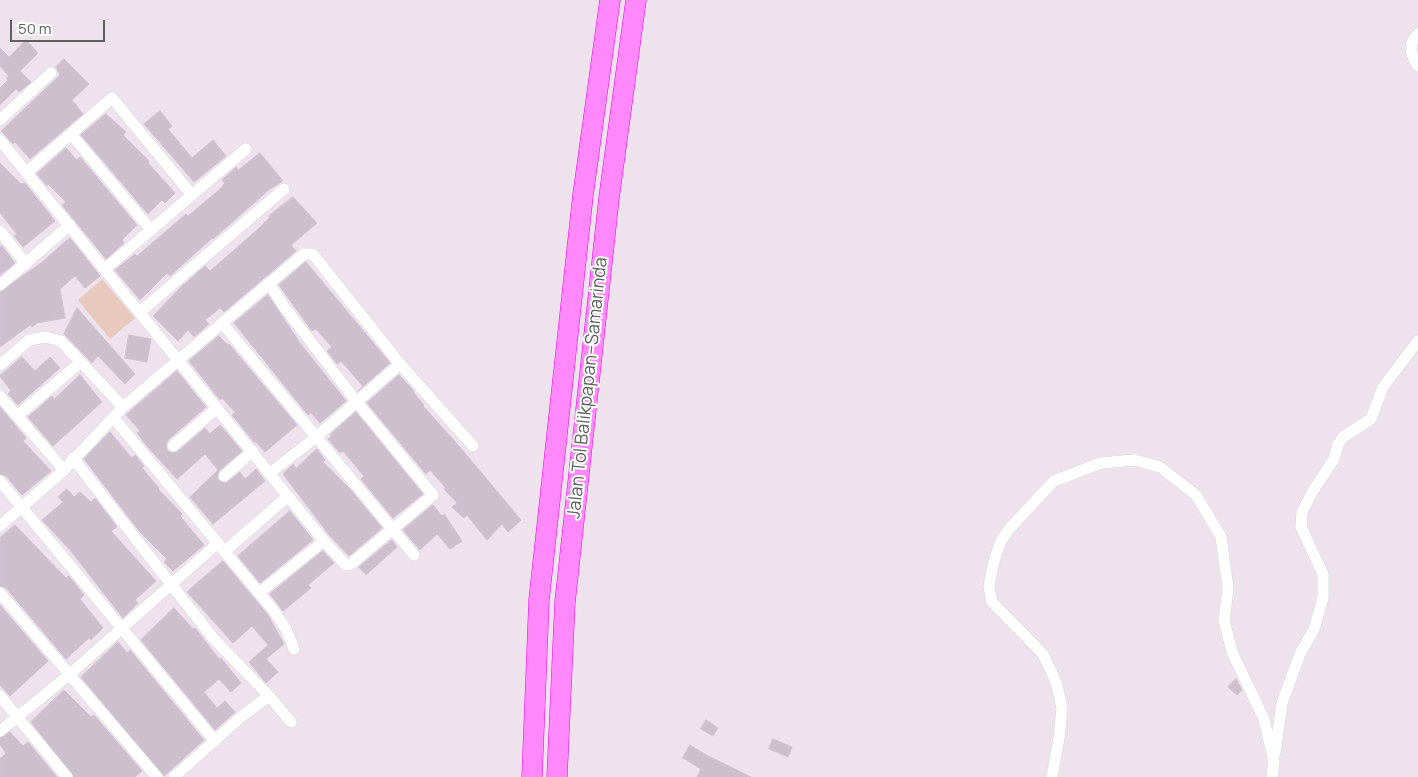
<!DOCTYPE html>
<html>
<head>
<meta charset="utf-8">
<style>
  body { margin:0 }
  #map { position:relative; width:1418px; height:777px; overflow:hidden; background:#eee2ed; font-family:Manrope,sans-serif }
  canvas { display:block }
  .scale { position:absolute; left:10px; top:20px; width:95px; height:22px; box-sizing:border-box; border:2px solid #5c635a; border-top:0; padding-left:6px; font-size:15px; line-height:18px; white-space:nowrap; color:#5c635a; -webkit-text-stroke:4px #fff; paint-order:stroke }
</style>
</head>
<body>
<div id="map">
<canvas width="1418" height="777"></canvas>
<div class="scale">50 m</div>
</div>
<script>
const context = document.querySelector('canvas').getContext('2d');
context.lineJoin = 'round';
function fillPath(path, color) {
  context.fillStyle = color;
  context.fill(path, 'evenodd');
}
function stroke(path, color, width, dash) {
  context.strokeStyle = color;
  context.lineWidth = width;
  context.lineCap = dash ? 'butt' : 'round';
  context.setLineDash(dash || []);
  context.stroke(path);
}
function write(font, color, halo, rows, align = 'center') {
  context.font = font + ' Manrope,sans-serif';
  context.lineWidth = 4;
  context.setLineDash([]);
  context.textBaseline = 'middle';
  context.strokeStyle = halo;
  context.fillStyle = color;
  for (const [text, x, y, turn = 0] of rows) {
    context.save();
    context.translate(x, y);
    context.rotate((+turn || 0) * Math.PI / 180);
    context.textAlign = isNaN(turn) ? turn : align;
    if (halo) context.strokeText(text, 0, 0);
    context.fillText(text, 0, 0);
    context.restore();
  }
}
fillPath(new Path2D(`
  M102,279L135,318L110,339L78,300Z`), '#e7c9bd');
const building = new Path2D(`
  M26,40L38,53L20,71L31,82L19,92L16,89L0,105V88L8,80L6,78L9,76L0,66V48L9,57Z
  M64,59L89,84L72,100L83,114L30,159L15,142L13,144L1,131L60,75L56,67Z
  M160,111L172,126L168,129L192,158L213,140L226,156L194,182L144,124Z
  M106,114L126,132L123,135L149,161L148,163L175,193L165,203L162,200L148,214L81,135Z
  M66,148L77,160L80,157L137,225L122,240L124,243L106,259L62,205L66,202L48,184L47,186L37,174Z
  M260,153L283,181L270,189L213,239L212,238L170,276L167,273L140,300L115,270L135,254L137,256L186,214L188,216L219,190L225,183L222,180L236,167L238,170Z
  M0,163L21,184L25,183L55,221L23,247L14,236L17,234L0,213Z
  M293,197L317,223L291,245L296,251L224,312L220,308L205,320L209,324L194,337L188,330L178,341L153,316L181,287L205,266L210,271L257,230L270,217L269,216Z
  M70,238L100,276L85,288L75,276L60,289L65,318L37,323L32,327L30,325L0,347V292L41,263Z
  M2,246L15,263L0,275V247Z
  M306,262L390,363L358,391L363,386L341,361L337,364L327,351L332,347L316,329L312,331L279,285Z
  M268,295L300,343L346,401L320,423L311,413L308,415L234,323Z
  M77,308L135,374L125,384L98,356L92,363L64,334Z
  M129,335L151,339L147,362L125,358Z
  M219,336L228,345L229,344L297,425L265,452L255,441L254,442L232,415L235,412L222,398L220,400L189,361Z
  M22,357L35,371L50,357L60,368L18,405L8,394L11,391L0,376Z
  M177,371L206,407L168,440L166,444L167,450L171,453L177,452L205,428L210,434L220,425L242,451L219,471L218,480L226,483L240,472L245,479L256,469L265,481L213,524L190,497L218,470L205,454L177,479L146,445L137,433L140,431L126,415Z
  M80,375L102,402L53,446L28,417L52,396L54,399Z
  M399,375L414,391L413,392L424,405L423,406L459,446L521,520L508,532L502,524L487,540L467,515L464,518L452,507L457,503L444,489L446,488L430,470L426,474L367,403Z
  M0,407L26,438L23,441L51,471L22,495L6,476L0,474Z
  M356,412L423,494L393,518L361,479L364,476L343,451L340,453L328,439L332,436L330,435Z
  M110,432L132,458L135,455L144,466L142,468L159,488L158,489L182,514L180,516L204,545L173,571L164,562L167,559L140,532L84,459Z
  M317,449L325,460L323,462L350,489L382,528L349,556L330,536L283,474L293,464L296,468Z
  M67,489L74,497L80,492L91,502L95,498L117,527L111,531L156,581L135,600L138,603L123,618L70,550L42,520L63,502L58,497Z
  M433,505L442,516L444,514L462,541L450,549L437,534L420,550L403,530Z
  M290,511L313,540L260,583L238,556Z
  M15,525L66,578L69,576L84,595L80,599L103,628L91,640L89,638L66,659L6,588L0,586V538Z
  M392,540L397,547L366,575L359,567Z
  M323,551L334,563L308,585L311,588L283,611L270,594Z
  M223,561L268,615L284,644L266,659L278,672L266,683L249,662L268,645L252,626L233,643L187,592Z
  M0,605L48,661L10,696L0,685Z
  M174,608L193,629L195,628L219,659L221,658L241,683L231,692L219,679L204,692L217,708L225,701L235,712L215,730L141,640Z
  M118,642L127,653L130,650L204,740L164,776L81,677Z
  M1236,679L1242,690L1237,695L1228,687Z
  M64,690L91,717L94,715L142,771L135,777H74L31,722Z
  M706,720L718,728L713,736L701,729Z
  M10,732L23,746L28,742L57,777H0V759L6,753L0,745V738Z
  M773,739L792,747L788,757L769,749Z
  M690,745L708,756L751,777H697L701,769L683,758Z`);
fillPath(building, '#cbc0cc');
stroke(building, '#d2c0d3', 1);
const street = new Path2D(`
  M1418,34C1407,44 1411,55 1418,66
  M0,120L51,73
  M71,134L151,230
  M0,140L324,541L346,565L351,564L433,495L356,401L285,308L269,283
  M27,172L112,98L192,195
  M0,231L26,264
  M105,269L246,149
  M0,285L70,225
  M140,312L284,189
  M222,323L414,555
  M0,365L29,340L46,337L61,341L123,407
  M0,396L64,470
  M17,416L81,362
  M113,417L274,611L286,629L294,649
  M173,446L217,408
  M73,458L213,638L269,696
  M270,473L315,438L400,364
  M224,476L253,451
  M0,481L215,741
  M0,526L64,470L123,407L304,254H312L316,258L400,364L473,446
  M225,551L287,497
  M0,593L157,777
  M259,593L324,541
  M0,696L67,777
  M0,731L69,675L218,543
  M1275,753L1282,703L1300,654L1314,629L1323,598V574L1301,527L1302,512L1313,491L1334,459L1338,444L1343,437L1371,419L1383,387L1418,341
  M174,777L242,716L269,696L291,722
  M1052,777L1059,738L1062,708L1056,682L1043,654L992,602L989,586L994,561L1001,541L1009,529L1054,481L1101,463L1135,460L1160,467L1196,495L1221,537L1228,588L1224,620L1232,652L1264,719L1274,762L1272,777`);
const highway = new Path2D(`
  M532,777L539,600L583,195L610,0
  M557,777L565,602L609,198L636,0`);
stroke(street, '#d5dcd5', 12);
stroke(highway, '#ea00f0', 21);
stroke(street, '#fff', 11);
stroke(highway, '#ff88fb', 20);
write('18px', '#5c635a', '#fff', [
  ["Jalan Tol Balikpapan–Samarinda",588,388,-84]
]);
</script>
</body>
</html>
